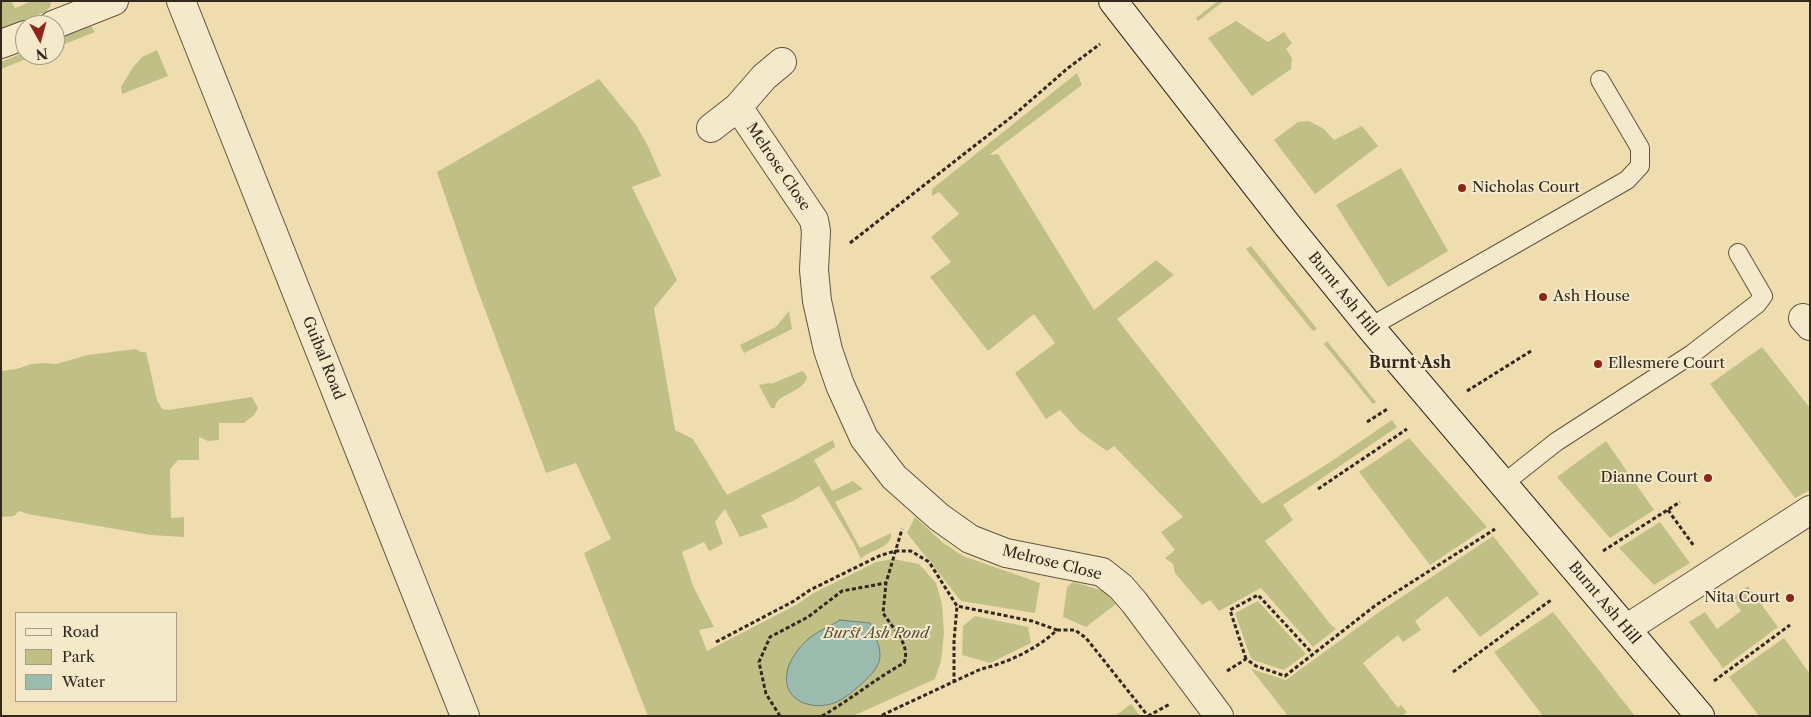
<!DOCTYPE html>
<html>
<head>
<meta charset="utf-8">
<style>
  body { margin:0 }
  #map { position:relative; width:1811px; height:717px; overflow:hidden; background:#efddb0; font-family:"Libre Caslon Text",serif }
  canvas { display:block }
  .frame { position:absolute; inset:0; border:2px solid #33281c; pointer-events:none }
  .legend { position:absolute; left:15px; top:612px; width:162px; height:90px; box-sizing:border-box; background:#f5e9cc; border:1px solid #a79c86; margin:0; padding:6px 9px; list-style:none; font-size:15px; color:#33281c }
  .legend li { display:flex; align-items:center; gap:10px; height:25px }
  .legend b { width:25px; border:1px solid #a79c86 }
  .north { position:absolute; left:15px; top:15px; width:50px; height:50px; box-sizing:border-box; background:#f5e9cc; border:1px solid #a79c86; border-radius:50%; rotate:173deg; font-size:14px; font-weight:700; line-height:20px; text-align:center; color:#33281c }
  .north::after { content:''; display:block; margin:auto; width:18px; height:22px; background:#8f2418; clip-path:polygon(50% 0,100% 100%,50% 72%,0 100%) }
</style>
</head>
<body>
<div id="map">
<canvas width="1811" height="717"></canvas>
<div class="frame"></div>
<ul class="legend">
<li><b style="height:6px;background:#f5e9cc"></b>Road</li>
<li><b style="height:14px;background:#c0bf86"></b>Park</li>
<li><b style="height:14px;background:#9abbae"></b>Water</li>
</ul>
<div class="north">N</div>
</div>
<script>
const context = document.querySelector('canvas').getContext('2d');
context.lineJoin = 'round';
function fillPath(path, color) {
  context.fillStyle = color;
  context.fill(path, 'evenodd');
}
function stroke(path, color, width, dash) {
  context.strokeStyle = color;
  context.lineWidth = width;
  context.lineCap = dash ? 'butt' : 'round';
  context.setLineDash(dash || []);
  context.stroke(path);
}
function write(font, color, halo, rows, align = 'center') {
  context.font = font + ' "Libre Caslon Text",serif';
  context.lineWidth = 4;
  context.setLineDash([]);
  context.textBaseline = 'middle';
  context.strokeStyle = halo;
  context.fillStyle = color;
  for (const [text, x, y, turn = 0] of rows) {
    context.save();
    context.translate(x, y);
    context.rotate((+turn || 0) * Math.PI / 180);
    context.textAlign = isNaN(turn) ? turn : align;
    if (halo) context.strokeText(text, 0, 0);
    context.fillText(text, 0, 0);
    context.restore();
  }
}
fillPath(new Path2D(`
  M1,1H11L15,8L32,1L51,2L50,7L45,12L1,30Z
  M1218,1H1224L1198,21L1196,18Z
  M1236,21L1268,42L1284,32L1292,43L1286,49L1292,58L1291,69L1252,96L1208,38Z
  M91,26L95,32L55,48V40Z
  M157,50L168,76L122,94L121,87L133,67L142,57Z
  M25,52V55H36L1,69V62Z
  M1077,73L1082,85L989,155L998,154L1094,310L1156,260L1174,275L1117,319L1262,504L1329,463L1392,420L1397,427L1283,505L1293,520L1265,541L1331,625L1336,629L1313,647L1261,588L1219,611L1210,600L1202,605L1175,573L1173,564L1165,558L1175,550L1161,532L1183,517L1114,446L1107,451L1080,432L1060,410L1046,419L1015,373L1055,343L1034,314L988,351L930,277L951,262L931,237L959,214L939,192L932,196V189Z
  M599,79L636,125L648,146L661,176L632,187L677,280L654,308L675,430L693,439L727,495L777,470L833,440L835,447L814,460L832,491L853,481L863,489L835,502L860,548L891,533C893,549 869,549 861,559L853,542L819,486L793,501L761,515L768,527L740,537L725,509L715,522L723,544L709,551L704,542L682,552L693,586L714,627L699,630L707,651L796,605L812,594L876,562L893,559L919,564L936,583L942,604L944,633L941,661L935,679L853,716H648L584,553L611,539L576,463L546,473L475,283L437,172Z
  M1309,121L1324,129L1334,140L1362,126L1378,146L1315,194L1274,140L1298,122Z
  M1401,168L1448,251L1388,287L1336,205Z
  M1251,246L1317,329L1313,331L1246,249Z
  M789,311L792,329L744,353L740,345L776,327Z
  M1327,341L1376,402L1373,404L1324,344Z
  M1762,347L1810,408V490L1795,498L1710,384Z
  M136,349L141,352H146L157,400L162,409L169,410L252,397L258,408L254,415L244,423H219V440L208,441L199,437V460H178L170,469L171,518L184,517V537L151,535L28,514L19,511L14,516L1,517V371L17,369L31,364L45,363L56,364L88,355Z
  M802,371L805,373L807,378C801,394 775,394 775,408H771L759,385L769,383L771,384Z
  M1409,438L1487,527L1430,565L1359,472Z
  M1606,441L1654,510L1610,538L1557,477Z
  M915,517L942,542L963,556L1040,583L1035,613L961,601L907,533Z
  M1660,522L1690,563L1654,585L1619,548Z
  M1493,536L1539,594L1480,637L1447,596L1415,621L1421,630L1403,642L1398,635L1363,663L1398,708L1401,705L1407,712L1402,716H1288L1251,669L1286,680L1379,612Z
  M1073,582L1104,591L1116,604L1086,627L1063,617L1067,587Z
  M1748,586L1778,627L1723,668L1689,622L1705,612L1717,629L1741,611L1732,598Z
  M1258,601L1306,654L1284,670L1253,660L1250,656L1235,613Z
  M1553,612L1635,716H1543L1494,652Z
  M975,616L1028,627L1031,643L990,663L962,655L963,626Z
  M1784,638L1810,674V716H1759L1729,677Z
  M1131,704L1140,716H1115Z`), '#c0bf86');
const water = new Path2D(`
  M840,620L870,623C883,654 887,662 859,686C852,692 843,700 834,703C812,711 782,701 787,673C788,662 799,647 807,640C816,632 829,627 840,620Z`);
fillPath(water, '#9abbae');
stroke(water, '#718074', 1);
const lane = new Path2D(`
  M1370,327L1627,180L1640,166V148L1600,80
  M1503,484L1556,442L1692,354L1757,304L1763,296L1738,253`);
const street = new Path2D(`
  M181,1L465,716
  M53,25L114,1
  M1,44L25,35
  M782,62L764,77L738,107L814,220L816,231L814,270L817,301L828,350L840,385L864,438L894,477L939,517L970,539L1006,553L1102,572L1121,587L1134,602L1219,716
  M711,128L738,107
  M1803,318L1810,326
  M1626,629L1810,510`);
const secondary = new Path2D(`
  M1113,1L1288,226L1370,327L1700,716`);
stroke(lane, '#625541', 20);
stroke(street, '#625541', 30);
stroke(secondary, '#33281c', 30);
stroke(new Path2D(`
  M850,243L1014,115L1068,68L1100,44
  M1467,391L1531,351
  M1367,422L1389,408
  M1318,489L1407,429
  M1668,510L1694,546
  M1603,551L1680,502
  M1057,630H1075L1086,638L1148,716
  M716,642L794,601L810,590L879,556L895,551H911L929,562L957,606L1032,621L1057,630C1037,649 1007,663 981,669L880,716
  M1246,659L1230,610L1258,595L1312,653
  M1227,671L1246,659L1256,666L1285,676L1376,605L1495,529
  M1453,672L1551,600
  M1714,681L1790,625
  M954,683V641L957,606
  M780,716L766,694L759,662L770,637L808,617L842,591L886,583
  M822,716C850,700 875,679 904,663C911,644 893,629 883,613L886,583L902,529
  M1148,716L1170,704`), '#33281c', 3, [4, 2.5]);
stroke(lane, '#f5e9cc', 18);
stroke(street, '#f5e9cc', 28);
stroke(secondary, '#f5e9cc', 28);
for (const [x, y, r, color] of [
  [1462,188,5,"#8f2418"],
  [1543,297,5,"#8f2418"],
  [1598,364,5,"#8f2418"],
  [1708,478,5,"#8f2418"],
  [1790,598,5,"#8f2418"]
]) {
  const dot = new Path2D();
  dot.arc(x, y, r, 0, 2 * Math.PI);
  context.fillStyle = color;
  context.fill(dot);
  stroke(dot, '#f5e9cc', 2);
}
write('15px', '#33281c', '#f5e9cc', [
  ["Melrose Close",778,167,56],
  ["Burnt Ash Hill",1343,294,51],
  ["Guibal Road",323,358,68],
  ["Melrose Close",1052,563,14],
  ["Burnt Ash Hill",1604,603,50]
]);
write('15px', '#33281c', '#f5e9cc', [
  ["Nicholas Court",1472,188],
  ["Ash House",1553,297],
  ["Ellesmere Court",1608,364],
  ["Dianne Court",1698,478,"right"],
  ["Nita Court",1780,598,"right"]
], 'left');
write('italic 15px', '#564e36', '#f5e9cc', [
  ["Burst Ash Pond",876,634]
]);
write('bold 16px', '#33281c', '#f5e9cc', [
  ["Burnt Ash",1410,363]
]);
</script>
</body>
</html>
